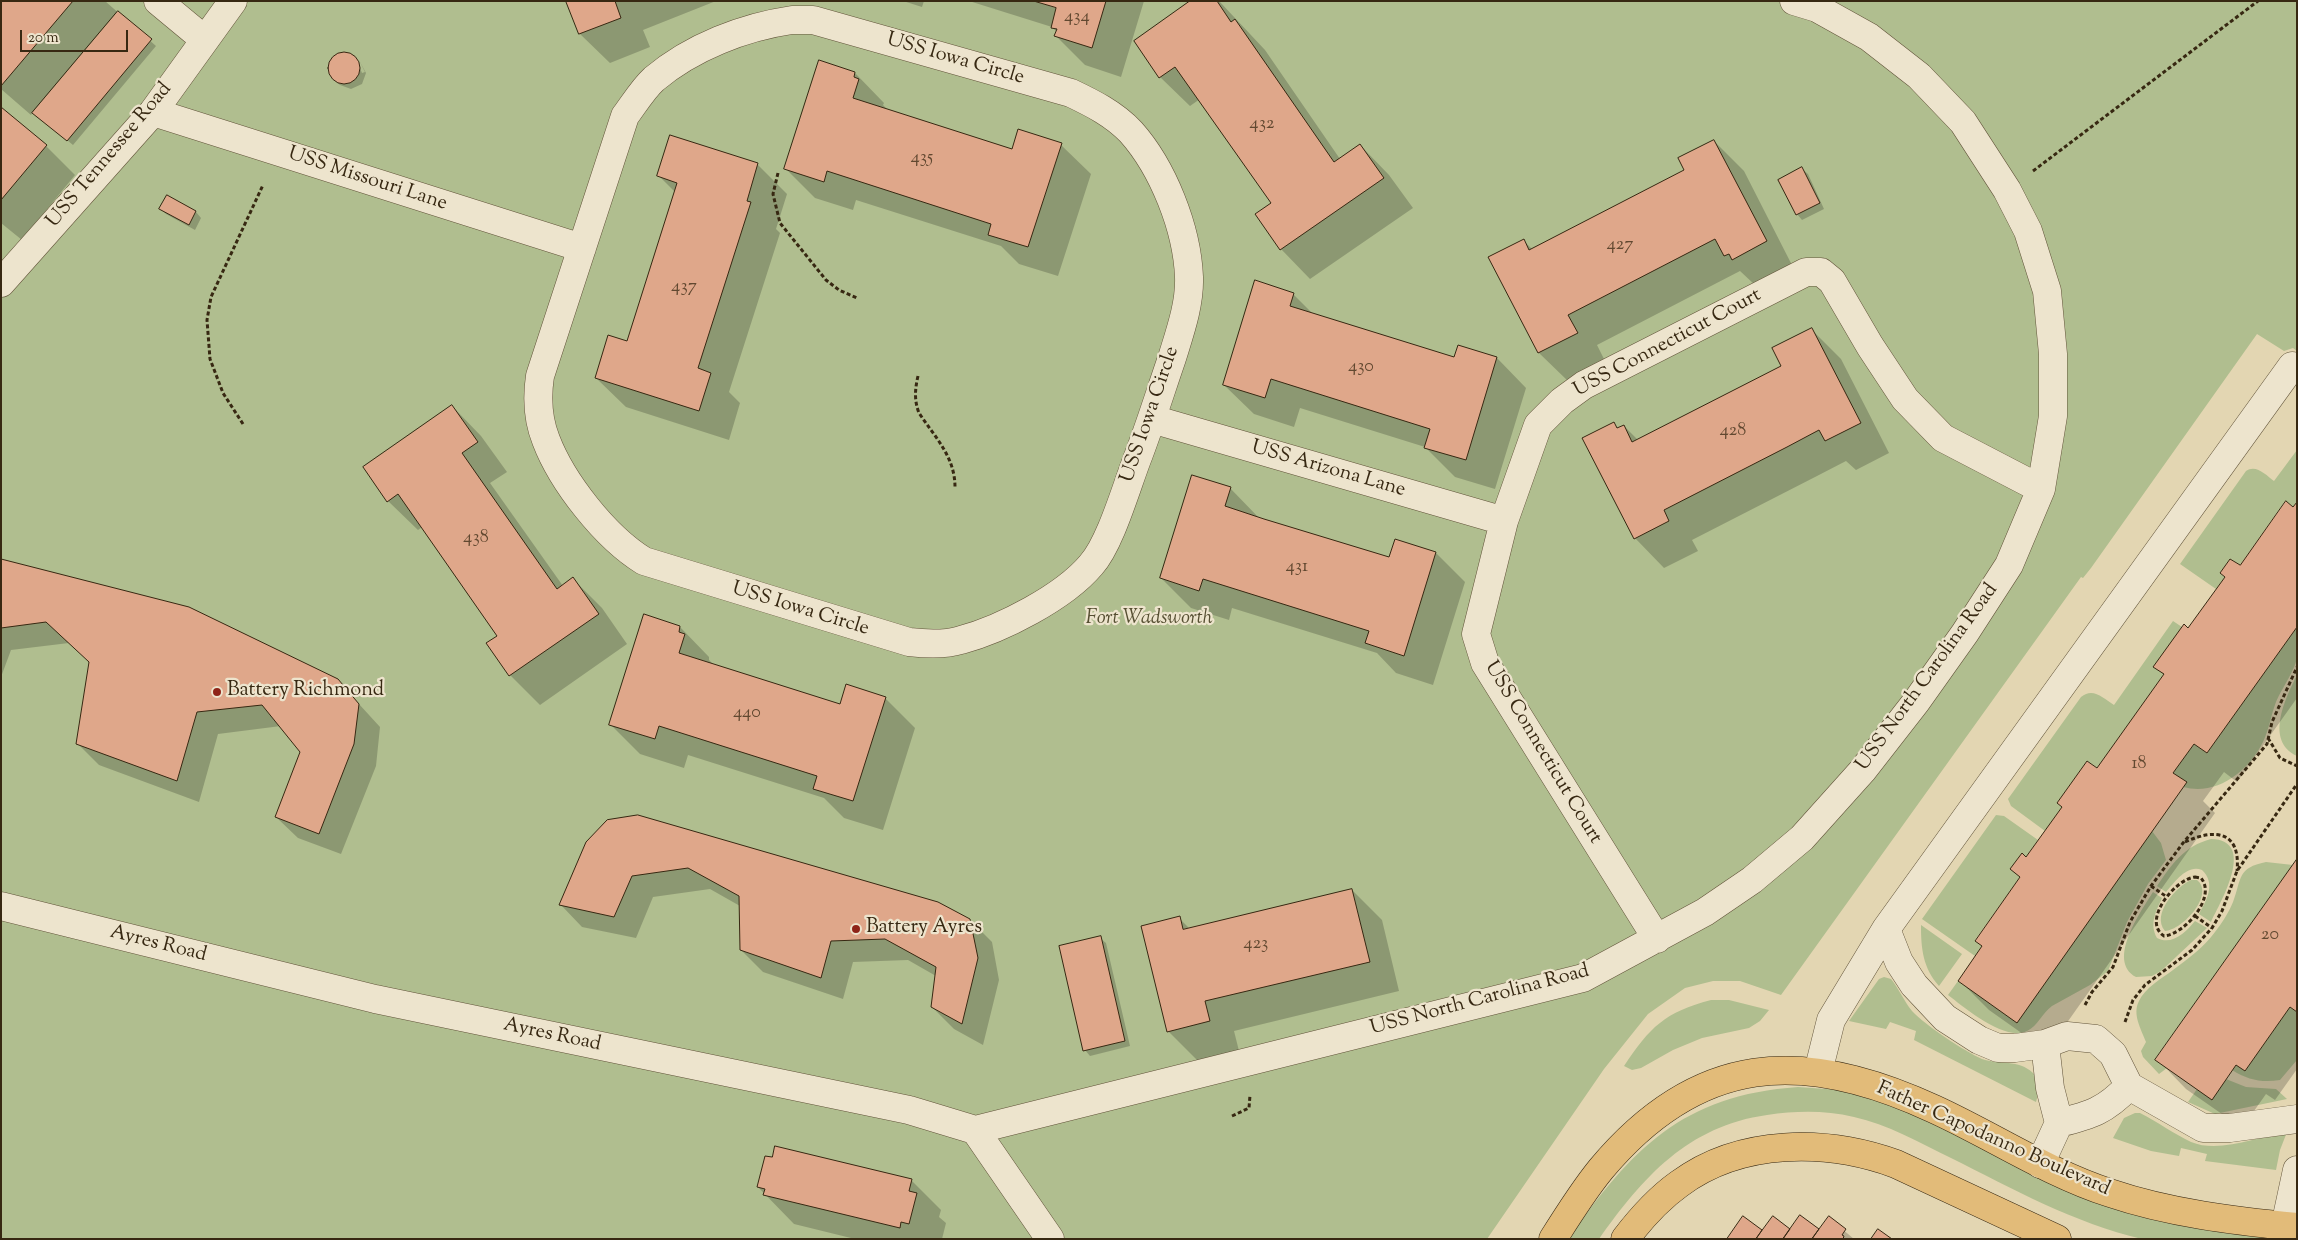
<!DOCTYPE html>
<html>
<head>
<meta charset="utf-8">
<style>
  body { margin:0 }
  #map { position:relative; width:2298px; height:1240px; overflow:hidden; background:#e3d6b2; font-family:"Sorts Mill Goudy",serif }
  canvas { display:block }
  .frame { position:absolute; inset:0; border:2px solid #372812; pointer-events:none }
  .scale { position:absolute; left:20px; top:30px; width:108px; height:22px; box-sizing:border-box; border:2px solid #372812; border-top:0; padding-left:6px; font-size:15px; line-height:18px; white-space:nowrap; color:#372812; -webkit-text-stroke:4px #ede4cd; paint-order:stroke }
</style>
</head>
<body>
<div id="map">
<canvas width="2298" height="1240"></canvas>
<div class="frame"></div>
<div class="scale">20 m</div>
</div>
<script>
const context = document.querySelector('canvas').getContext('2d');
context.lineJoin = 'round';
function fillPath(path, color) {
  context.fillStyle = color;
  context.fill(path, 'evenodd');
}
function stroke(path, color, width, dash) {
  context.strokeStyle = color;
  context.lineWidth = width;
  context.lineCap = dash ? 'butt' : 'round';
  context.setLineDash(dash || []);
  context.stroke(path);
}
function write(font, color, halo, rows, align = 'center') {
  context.font = font + ' "Sorts Mill Goudy",serif';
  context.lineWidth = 4.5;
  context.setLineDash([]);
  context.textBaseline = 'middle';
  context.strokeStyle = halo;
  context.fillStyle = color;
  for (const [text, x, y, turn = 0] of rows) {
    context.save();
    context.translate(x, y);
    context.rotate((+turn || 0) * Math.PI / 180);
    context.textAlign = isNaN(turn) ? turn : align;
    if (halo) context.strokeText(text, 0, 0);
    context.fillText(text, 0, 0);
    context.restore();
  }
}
fillPath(new Path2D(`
  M1,1H2297V351L2293,348L2284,351L2257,334L2091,568L2083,578L2081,577L2043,630L1781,995L1740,981H1713L1685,988L1648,1014L1604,1069L1487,1239H1Z
  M2297,450V502L2293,507L2285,501L2240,565L2230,559L2220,573L2225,577L2216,589L2180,564L2246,471C2256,464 2266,475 2274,481Z
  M2173,621L2182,627L2164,674L2097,768L2087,761L2057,803L2062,807L2045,831L2011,806L2008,799L2081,697C2093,687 2103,698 2114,705Z
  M2297,627C2297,637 2298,648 2297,658C2295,670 2281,690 2276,702C2271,715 2269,730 2263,742C2248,772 2217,796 2183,787L2186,782L2173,773L2194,744L2207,753Z
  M2297,675V756C2264,741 2286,697 2297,675Z
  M1996,815L2004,816L2038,840L2026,857L2021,854L2011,869L2020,877L1975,940L1982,946L1975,956L1922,919Z
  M2152,831L2161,843L2166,860L2148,884L2127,922L2108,971L2090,985L2052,1006C2042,1013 2038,1026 2027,1031C2005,1042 1965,1008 1948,995L1958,981L2016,1022Z
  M2211,839C2257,840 2221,901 2211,922L2199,914C2207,900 2216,883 2202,870C2187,864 2175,882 2166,892L2157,886C2172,864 2184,846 2211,839Z
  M2266,862L2293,865L2155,1059L2167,1068L2159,1074L2143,1057L2141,1051L2146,1042C2141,1029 2132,1014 2139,1001C2145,988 2161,979 2173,970C2188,959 2204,947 2215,932C2222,923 2229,912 2233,902C2242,878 2237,868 2266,862Z
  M2191,880H2197C2215,894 2183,930 2165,931C2151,914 2176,887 2191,880Z
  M2153,892L2162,898C2156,911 2149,924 2157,938C2172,946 2186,932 2195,921L2207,928L2161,971L2152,976L2136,977C2106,961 2141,911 2153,892Z
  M1921,925L1962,954L1939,986C1923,968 1921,949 1921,925Z
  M1884,977L1891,979C1899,989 1904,1001 1912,1011C1925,1025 1964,1051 1982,1059C1999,1065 2019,1059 2033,1073C2041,1081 2039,1092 2036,1102L1914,1040L1916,1031L1890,1022L1886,1029L1849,1021L1879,979Z
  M1711,1000H1729L1769,1010L1760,1021L1749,1028L1702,1038L1673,1050L1641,1068L1632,1070L1624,1066C1650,1027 1665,1012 1711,1000Z
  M2290,1007L2297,1012V1060L2280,1080C2262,1083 2248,1080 2232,1070L2236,1065L2245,1071Z
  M2226,1079L2246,1087L2276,1089L2287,1099L2215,1114L2188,1102L2197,1089Z
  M1798,1087L1840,1090L1906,1109L2018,1165L2297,1239H2142C2074,1223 2013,1189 1951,1158C1920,1143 1887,1124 1854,1117C1824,1110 1796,1111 1767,1115C1688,1126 1643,1177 1599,1239H1568C1632,1149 1682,1095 1798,1087Z
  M2135,1113H2140C2158,1122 2174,1134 2191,1142C2220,1154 2258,1136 2287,1132L2280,1150L2276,1170L2205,1161L2207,1154L2181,1148L2179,1156L2151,1151L2113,1138L2124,1118Z`), '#b0be8f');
fillPath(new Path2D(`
  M1,1H105L156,46L73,145L33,112L31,115L1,89Z
  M567,1H716L643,30L650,47L610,63L580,34Z
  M903,1H924L922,7Z
  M969,1H1144L1121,77L1085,65L1056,36L1057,32L1052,27Z
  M1192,1H1219L1265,50L1340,159L1360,145L1389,175L1413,208L1310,279L1281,249L1272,203L1200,99L1190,106L1160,77Z
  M343,52L355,56L362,73L365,72L359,60L366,73L362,84L351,89L340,85L334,80L329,68L333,57Z
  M855,73L884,103L883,105L888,110L1013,150L1061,145L1091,174L1058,276L1019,264L1001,246L856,200L853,210L815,198L786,169Z
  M1,109L46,146L75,175L22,240L1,223Z
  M1714,141L1744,171L1795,271L1755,285L1740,271L1597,345L1606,363L1569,382L1539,353L1490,258L1523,240L1533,250L1686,170Z
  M758,165L787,194L776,229L780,233L729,392L740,403L729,440L626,407L596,378L628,343L676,193L659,176Z
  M1802,169L1808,174L1824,209L1802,220L1797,214Z
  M168,197L196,212L201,218L195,230L166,214L161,209Z
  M1293,294L1315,316L1455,359L1497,358L1526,388L1495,489L1455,477L1425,447L1300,408L1294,427L1254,414L1224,385Z
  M1811,329L1841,359L1889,453L1856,470L1846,461L1817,476L1692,540L1698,551L1664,568L1635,538L1613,423L1619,429L1624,426L1638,440L1783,366Z
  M452,406L481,436L507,472L490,483L563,586L573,579L602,608L627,644L540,705L510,675L488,643L498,636L422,527L418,530L388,501Z
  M1230,488L1260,519L1390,559L1436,553L1465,582L1433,685L1396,673L1377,653L1232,608L1229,620L1191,608L1161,578Z
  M2297,504V698L2237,782L2224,772L2203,801L2215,813L2047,1051L1989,1010L1960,981L1983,947L1976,940L2021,878L2012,869L2027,859L2097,770L2164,675L2155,667Z
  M1,560L337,680L380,727L376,766L341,854L298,838L276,817L301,752L281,726L218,734L199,802L99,765L77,743L90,663L69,643L11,650L1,677Z
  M645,616L680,627L709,657V660L714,665L841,706L885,698L915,728L883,830L844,818L824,798L688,755L684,768L640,754L611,725Z
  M587,842L970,920L992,942L999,980L983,1045L954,1029L932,1007L936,976L908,960L853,962L843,999L763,972L741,950L740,906L710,889L653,897L636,938L582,927L561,905Z
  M2297,861V1069L2275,1100L2266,1094L2242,1128L2186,1089L2157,1059Z
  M1352,890L1382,920L1399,991L1234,1031L1239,1051L1198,1061L1168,1031L1179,918L1190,929Z
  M1100,938L1106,943L1130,1046L1090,1056L1085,1050Z
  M911,1180L941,1210L939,1217L946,1223L942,1239H855L794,1224L758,1187Z
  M1801,1217L1819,1231L1829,1218L1854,1239H1729L1744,1218L1763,1232L1773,1218L1790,1231Z`), '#0003');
const building = new Path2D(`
  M1,1H73L1,86Z
  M566,1H615L621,18L579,34Z
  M1034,1H1106L1092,48L1054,36L1057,29L1051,28L1056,8Z
  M1190,1H1217L1231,22L1235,19L1334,162L1360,144L1384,178L1280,250L1255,214L1271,203L1175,67L1159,78L1134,41Z
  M118,11L152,39L67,141L32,113Z
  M328 68a16 16 0 1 1 32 0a16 16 0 1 1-32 0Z
  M819,60L855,72L854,77L859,79L853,98L1012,149L1018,129L1062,143L1028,247L988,235L991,224L827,171L824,182L784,169Z
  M1,107L47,145L1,200Z
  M670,135L758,163L747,201L751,202L698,368L711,373L699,411L595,378L608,335L627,341L677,183L657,176Z
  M1714,140L1767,241L1732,260L1729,254L1724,256L1715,239L1568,315L1578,333L1538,353L1488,257L1524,239L1529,250L1684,170L1678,158Z
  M1802,167L1820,203L1796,215L1778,180Z
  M167,195L196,211L189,225L159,209Z
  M1255,280L1294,293L1290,306L1454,357L1458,345L1497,357L1466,460L1424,448L1430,429L1271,379L1265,398L1223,385Z
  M1812,328L1861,423L1825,441L1819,430L1787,447L1664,510L1669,521L1634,539L1582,438L1614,422L1617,428L1624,425L1632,442L1781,366L1772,348Z
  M452,405L478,442L462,453L557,589L573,577L599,614L509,676L486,643L497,636L398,494L387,502L363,467Z
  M1192,475L1231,487L1225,506L1264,519L1389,557L1395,539L1436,552L1404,656L1365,643L1369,631L1203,579L1199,591L1160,578Z
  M2286,501L2293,507L2297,502V627L2207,753L2194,744L2173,773L2187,782L2017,1023L1958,981L1982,946L1975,941L2020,877L2010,869L2022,853L2026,857L2062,807L2057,803L2087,761L2097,768L2164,674L2153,667L2184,624L2188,628L2225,577L2220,573L2230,559L2240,565Z
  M1,559L189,607L338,679L359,704L354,744L319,834L275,817L300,752L262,705L197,712L177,781L76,744L89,662L46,622L1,628Z
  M644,614L680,626L679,632L685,634L679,653L840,704L846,684L886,697L853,801L813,789L817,776L659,726L655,739L609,725Z
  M638,815L938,902L970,919L978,958L962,1024L931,1007L936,967L885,939L831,941L821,978L740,950L739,896L688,868L632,876L614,917L559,905L586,842L607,820Z
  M2297,859V1012L2290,1007L2245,1071L2236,1065L2212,1100L2155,1060Z
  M1352,889L1370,962L1205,1001L1210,1021L1167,1032L1141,926L1180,916L1183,929Z
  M1101,936L1125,1041L1083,1051L1059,946Z
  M775,1146L912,1179L909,1191L917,1193L909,1224L901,1222L900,1228L763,1195L765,1189L757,1187L765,1156L772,1157Z
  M1800,1215L1819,1229L1812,1239H1783Z
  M1743,1216L1762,1230L1756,1239H1727Z
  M1773,1216L1790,1229L1783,1239H1756Z
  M1829,1216L1846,1229L1842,1235L1844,1236L1843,1239H1812Z
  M1878,1229L1892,1239H1871Z`);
fillPath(building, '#dfa78a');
stroke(building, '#372812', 1);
const minor = new Path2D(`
  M158,1L205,40
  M792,20H813L1071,93C1092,103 1114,114 1131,132C1163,168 1187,228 1189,277C1190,304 1180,332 1172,358C1161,390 1151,422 1139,454C1127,484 1111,543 1091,565C1064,597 1002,629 961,640C945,645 926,644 909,642L644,561C605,537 562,482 546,440C538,420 537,396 540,376L625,116C634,104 643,89 654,79C692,47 744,27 792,20Z
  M153,112L582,248
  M1,283L153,112L233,1
  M1152,419L1504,521
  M1,906L375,999L909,1110L975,1130L1050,1239
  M1886,929L1899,962L1914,985L1945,1018L1979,1040L1998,1048H2015L2045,1044L2067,1036L2096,1039L2113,1054L2129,1086L2203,1128H2230L2297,1119
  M1657,939L1485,663L1476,634L1504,521L1538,425L1562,401L1584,385L1806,272H1821L1832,281L1870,346L1905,399L1943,438L2041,489
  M1818,1072L1831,1020L1886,929L2292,366
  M2059,1123C2091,1115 2105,1111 2129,1086
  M975,1130L1583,978L1705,912L1752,880L1802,838L1863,770L1916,702L1965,633L2009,565L2041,489L2053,416V354L2047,291L2028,231L2007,190L1963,122L1919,76L1869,37L1817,8L1794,1
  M2040,1164L2059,1123L2050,1088L2045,1044
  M2285,1226L2297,1170`);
const major = new Path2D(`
  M1553,1239C1568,1215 1583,1191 1601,1169C1698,1053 1803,1048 1934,1109C1993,1136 2048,1173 2110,1193C2169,1213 2235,1221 2297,1227
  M1625,1239C1641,1218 1658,1199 1679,1184C1741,1138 1827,1139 1896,1164L2057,1239`);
stroke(minor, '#62543a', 29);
stroke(major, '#372812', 29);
stroke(new Path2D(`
  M2033,171L2258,1
  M778,173L773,194L780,223L826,280L839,290L857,298
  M918,376C915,389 914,400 919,413C935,437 955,457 955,487
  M243,424L223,393L210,359L207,320L211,297L263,185
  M2268,738L2280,758L2297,766
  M2185,842C2215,828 2241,831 2237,871
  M2195,877L2201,878C2217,897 2185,934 2164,936C2141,921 2175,879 2195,877Z
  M2151,886L2167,897
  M2195,916L2212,928
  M2085,1005L2092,992L2113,967L2130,922L2151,886L2183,843L2267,744L2272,722L2297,667
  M2125,1022L2133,1000L2145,985L2192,950L2212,928L2222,911L2237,871L2297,784
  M1232,1116L1249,1108L1250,1095`), '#372812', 3, [4, 2.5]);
stroke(minor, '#ede4cd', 28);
stroke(major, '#e2bb79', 28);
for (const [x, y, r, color] of [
  [217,692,5,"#8f2418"],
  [856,929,5,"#8f2418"]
]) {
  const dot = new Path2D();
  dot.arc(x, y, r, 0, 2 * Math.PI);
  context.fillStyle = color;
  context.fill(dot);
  stroke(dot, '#ede4cd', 2);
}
write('18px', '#614830', null, [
  ["434",1077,18],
  ["432",1262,125],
  ["435",922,159],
  ["427",1620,246],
  ["437",684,288],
  ["430",1361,368],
  ["428",1733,432],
  ["438",476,539],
  ["431",1297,568],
  ["440",747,714],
  ["18",2139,765],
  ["20",2270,936],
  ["423",1256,945]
]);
write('20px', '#372812', '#ede4cd', [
  ["USS Iowa Circle",955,60,16],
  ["USS Tennessee Road",110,156,-50],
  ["USS Missouri Lane",367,180,18],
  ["USS Connecticut Court",1668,344,-28],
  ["USS Iowa Circle",1151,415,-71],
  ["USS Arizona Lane",1328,470,16],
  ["USS Iowa Circle",800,610,17],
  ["USS North Carolina Road",1928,678,-54],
  ["USS Connecticut Court",1542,753,59],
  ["Ayres Road",158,945,14],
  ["USS North Carolina Road",1480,1001,-15],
  ["Ayres Road",552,1036,12],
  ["Father Capodanno Boulevard",1993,1140,24]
]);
write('italic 20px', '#554e31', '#ede4cd', [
  ["Fort Wadsworth",1149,620]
]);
write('20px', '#372812', '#ede4cd', [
  ["Battery Richmond",227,692],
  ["Battery Ayres",866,929]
], 'left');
</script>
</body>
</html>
